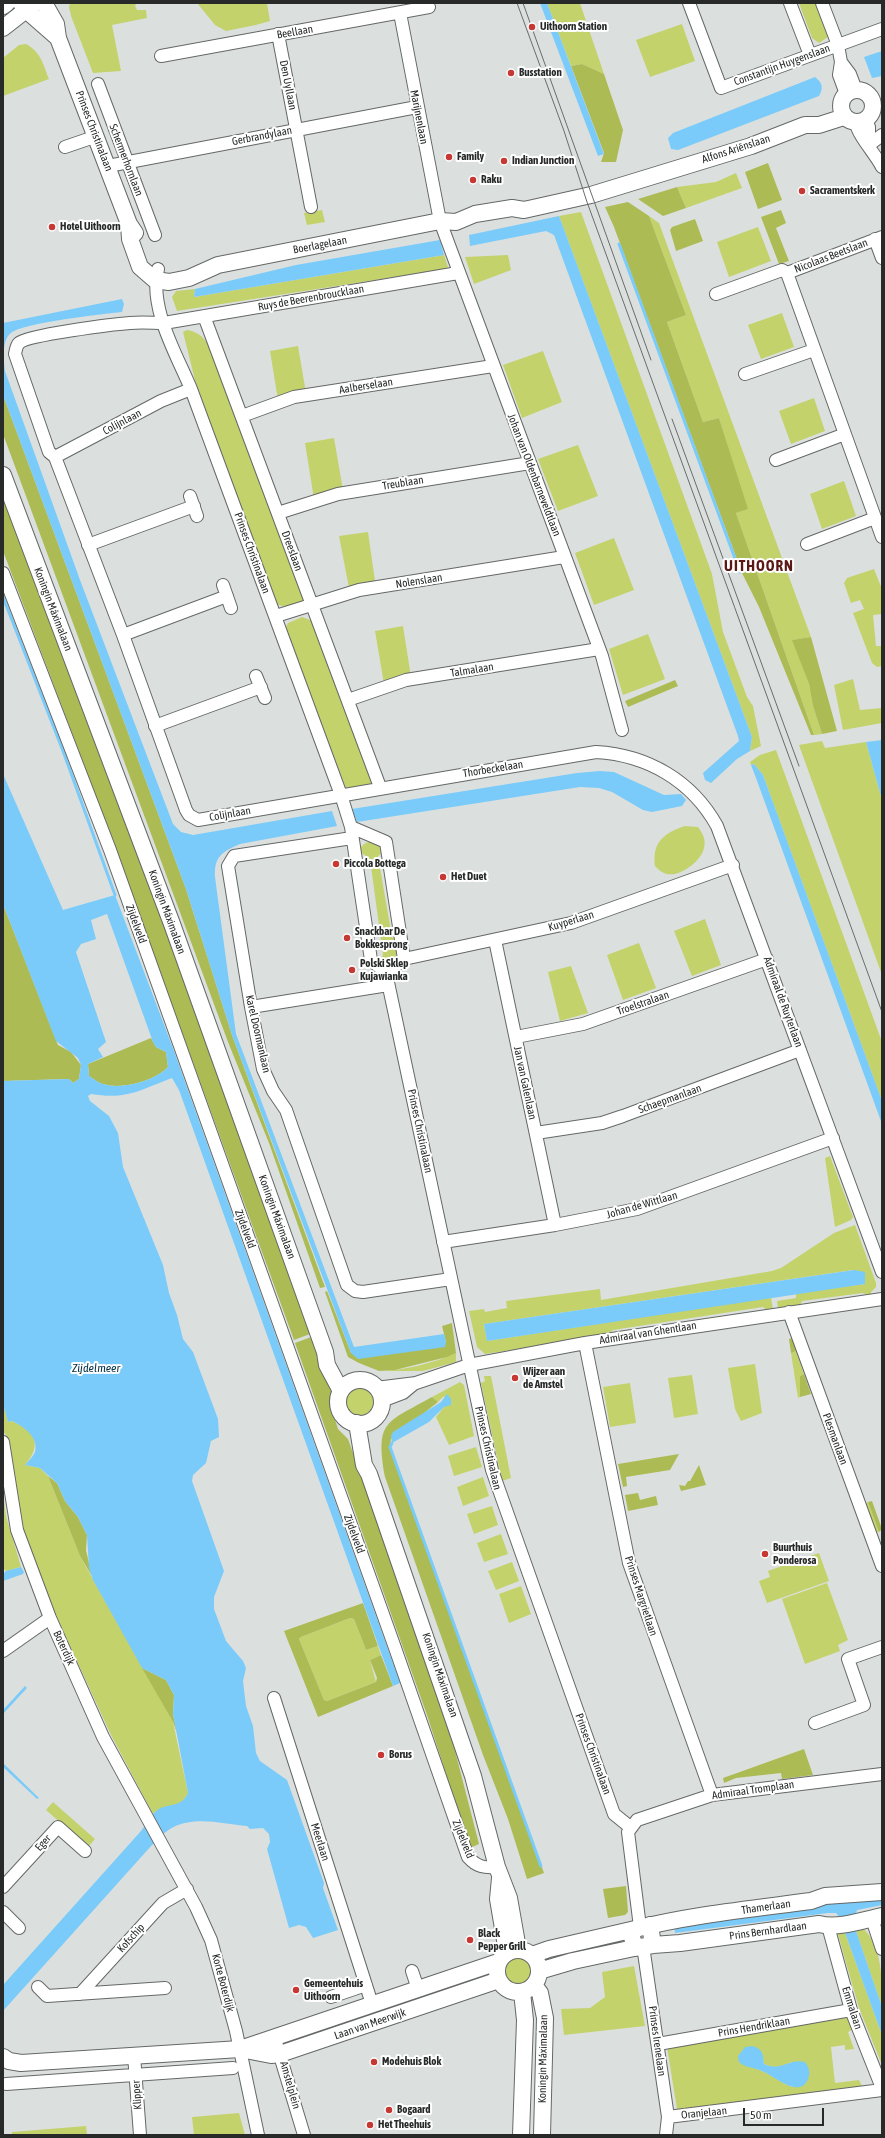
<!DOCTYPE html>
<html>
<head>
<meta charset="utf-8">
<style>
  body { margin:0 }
  #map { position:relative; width:885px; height:2138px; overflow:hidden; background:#dbe0de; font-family:"Asap Condensed",sans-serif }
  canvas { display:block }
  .frame { position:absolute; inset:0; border:4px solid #282a2a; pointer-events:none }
  .scale { position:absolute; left:743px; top:2108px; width:81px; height:18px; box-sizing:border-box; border:2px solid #282a2a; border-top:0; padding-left:5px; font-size:12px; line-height:14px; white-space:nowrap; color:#282a2a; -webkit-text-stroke:3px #fff; paint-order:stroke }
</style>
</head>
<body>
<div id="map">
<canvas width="885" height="2138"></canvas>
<div class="frame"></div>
<div class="scale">50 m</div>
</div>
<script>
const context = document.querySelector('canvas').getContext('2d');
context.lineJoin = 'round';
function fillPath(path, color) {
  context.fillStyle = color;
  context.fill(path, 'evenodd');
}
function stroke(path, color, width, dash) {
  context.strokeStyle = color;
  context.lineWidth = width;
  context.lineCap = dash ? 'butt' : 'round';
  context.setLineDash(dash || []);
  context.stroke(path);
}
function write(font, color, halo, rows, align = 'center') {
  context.font = font + ' "Asap Condensed",sans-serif';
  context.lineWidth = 4;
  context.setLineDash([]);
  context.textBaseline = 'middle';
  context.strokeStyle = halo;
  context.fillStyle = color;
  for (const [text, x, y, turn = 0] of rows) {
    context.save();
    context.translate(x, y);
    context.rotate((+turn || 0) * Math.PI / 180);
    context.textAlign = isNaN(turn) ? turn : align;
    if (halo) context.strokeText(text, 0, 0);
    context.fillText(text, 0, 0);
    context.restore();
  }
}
fillPath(new Path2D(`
  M70,3H137L135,6L137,10H146L147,18L112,25L121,71L93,73L71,16L69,7Z
  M197,3H267L270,21L256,25L226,31L215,25Z
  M547,3H580L604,74L582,64L571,66Z
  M799,3H817L828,37L819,43L812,38Z
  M682,24L695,61L650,77L636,40Z
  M26,44C41,52 43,64 49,79L3,96V58L19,45Z
  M736,173L742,188L686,208L677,187L716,182Z
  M322,210L325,222L307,225L304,213Z
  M581,212L712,574L723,632L747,697L753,706L761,746L750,751L752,737L559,216Z
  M649,216L659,223L811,637L793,640L809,684L813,706L822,734L814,735L736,513L747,509L719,418L703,422L667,322L686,315Z
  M758,227L771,261L729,277L717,242Z
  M444,255L448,267L445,269L177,311L172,297L176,291L195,289L194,297Z
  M508,255L511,270L474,284L465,257Z
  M782,313L794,347L761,359L748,325Z
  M187,330C203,333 206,341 213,353L306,602L288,608L276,604L195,380L183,332Z
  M298,346L306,393L278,400L270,351Z
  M543,351L562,402L522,418L503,365Z
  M814,398L825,431L791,444L779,411Z
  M334,438L343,490L314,499L305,443Z
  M578,445L598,496L558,511L538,459Z
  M844,481L856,516L822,529L810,494Z
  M368,532L375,581L349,588L339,536Z
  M614,538L634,590L594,605L575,553Z
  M874,569L882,589V614L873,615L876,646H882V666L877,667L872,663L853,613L864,609L860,600L851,603L844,583L847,578Z
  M302,617L313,621L371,778L372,785L346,788L285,629L288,623Z
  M403,626L411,677L384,684L375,631Z
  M648,634L665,679L623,695L609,649Z
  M853,679L860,710L882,708V723L843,730L834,685Z
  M822,741L825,748L866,742L882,800V975L799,745Z
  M776,750L882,1042V1101L763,775L754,764L751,765L750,762L760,755Z
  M685,826L698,827C703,834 706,839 704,848C701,862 676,881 662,872C660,871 657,868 655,866C652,842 664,833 685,826Z
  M375,841L382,846L384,852L378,856L392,937L397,941L396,958L390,962L379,961L383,955L370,859L359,851C363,843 366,842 375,841Z
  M705,919L721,965L692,976L674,931Z
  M639,943L656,988L623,1000L607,955Z
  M571,966L588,1013L560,1021L548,972Z
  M830,1156L853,1217L851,1220L835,1227L825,1158Z
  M855,1225L876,1283V1287L871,1292V1295H867L863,1293L802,1301L800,1306L778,1309L777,1301L796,1298V1293L865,1284L853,1270L484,1324L487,1341L771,1297L773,1310L768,1311L763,1307L613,1330L607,1335L485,1354L477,1347L469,1311L484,1309L485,1312L507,1308L506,1301L600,1289L601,1300L772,1271L781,1268L834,1233Z
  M796,1351L804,1374L800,1376V1397L798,1398L791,1353Z
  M456,1353V1362L423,1371H382C405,1370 434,1363 456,1353Z
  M755,1364L762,1413L741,1421L735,1409L728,1368Z
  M692,1375L698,1414L674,1418L668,1378Z
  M484,1376H491L511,1478L502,1481L481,1383L485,1381Z
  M460,1382L464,1385L474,1436L449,1445L436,1417L444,1407V1396L438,1402L432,1397Z
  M630,1383L636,1423L610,1427L603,1387Z
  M346 1402a14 14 0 1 1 28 0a14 14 0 1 1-28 0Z
  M3,1404L8,1422L12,1421C35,1431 43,1444 25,1465L40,1468L48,1476L80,1556L173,1722L188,1793C181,1810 164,1804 153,1814L111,1735L59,1622L22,1534L8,1438L3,1431Z
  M476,1447L482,1467L454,1476L448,1456Z
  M483,1477L489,1496L463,1506L457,1487Z
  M3,1492L6,1516L21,1567L6,1571L3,1568Z
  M868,1502L879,1532L876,1533L865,1504Z
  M492,1506L498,1525L474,1534L467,1514Z
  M501,1534L508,1554L484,1562L477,1543Z
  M819,1553L829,1581L767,1603L759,1581L770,1577L768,1571Z
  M512,1562L519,1581L496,1590L488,1571Z
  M827,1583L848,1640L838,1645L840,1651L805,1664L782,1599Z
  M521,1586L531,1614L509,1623L499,1594Z
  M350,1618L354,1619L366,1650L378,1646L381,1655L370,1660L376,1682L327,1701L324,1700L299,1639L301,1637Z
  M53,1802L95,1839L88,1847L46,1810Z
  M862,1927C883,1947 882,1980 882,2007L855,1928Z
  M844,1930L882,2035V2065L859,2008L837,1931Z
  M504 1971a14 14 0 1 1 28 0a14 14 0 1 1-28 0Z
  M634,1966L645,2026L564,2035L561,2009L590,2008L605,1997L602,1972Z
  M849,2015L854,2029L848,2032L854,2049L845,2050V2045L831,2047L835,2083L859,2080L863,2088L677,2109L667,2047ZM763,2058L764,2064C775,2069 781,2067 792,2062L793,2087C779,2083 770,2072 756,2069Z
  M239,2113L245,2135H194L192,2117Z
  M86,2126L87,2135H12V2132Z`), '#c3d26b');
fillPath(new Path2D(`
  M582,64L604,74L623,130L616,162H601L604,153L571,66Z
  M768,163L782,200L758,209L745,172Z
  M677,187L686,208L663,216L638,199Z
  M628,202L649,216L686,315L667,322L703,422L719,418L748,509L736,513L814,735H811L759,607L742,573L614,227L605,207Z
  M781,210L786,223L776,228L789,261L779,264L761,217Z
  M695,219L703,241L676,251L670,230L672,227Z
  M3,395L186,889L232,1035L325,1287L320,1288L269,1143L228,1042L3,434Z
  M3,495L167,926L310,1334L294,1340L106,823L3,551Z
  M811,637L837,731L822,734L813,706L809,684L792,640Z
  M675,680L678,686L628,707L625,701Z
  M3,904L58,1045L71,1052L81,1065L79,1079L73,1083L69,1079L3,1081Z
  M151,1038L156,1047L166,1052L168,1067C155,1081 122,1090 103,1084C98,1083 94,1079 89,1076L88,1064Z
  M327,1291L351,1353L446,1342L442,1326L452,1323L456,1353L447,1357L395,1370L379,1371L359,1363L348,1357L325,1292Z
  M311,1337L331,1391L330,1404L338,1429L348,1439L444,1708L479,1844L470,1848L427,1715L295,1343Z
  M792,1338L796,1351L791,1353L789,1339Z
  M804,1374L811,1394L800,1397V1376Z
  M432,1397L438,1402L391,1439L390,1447L544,1873L527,1879L508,1819L483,1755L385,1477C375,1420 386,1423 432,1397Z
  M679,1454L670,1470L626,1477L627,1486L623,1487L618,1464Z
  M699,1465L706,1485L681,1491L679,1485L685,1486L688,1481H690Z
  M48,1476L57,1483L65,1501L78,1517L87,1535L86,1550L92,1576L80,1556Z
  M638,1493L640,1500L656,1496L658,1505L628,1511L625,1495Z
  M872,1501L882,1529L879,1532L868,1502Z
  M363,1603L378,1646L366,1650L354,1619L350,1618L301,1637L299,1639L324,1700L327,1701L376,1682L377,1678L370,1660L381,1655L393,1686L318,1717L284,1631Z
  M142,1668L166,1680L174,1695L173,1714L177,1733L173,1722Z
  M804,1749L813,1775L782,1779L781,1773L736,1778L724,1783L723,1778Z
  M626,1886L628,1912L625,1915L608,1918L603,1889Z`), '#adbb55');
fillPath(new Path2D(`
  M540,3H547L604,154L598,156Z
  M882,51V76L872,78L864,57Z
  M815,77C822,82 824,88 819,96L678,150L671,149L668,138L673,133Z
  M559,216L752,737L750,751L737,759L711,783L705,780L703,773L739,741L738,736L554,235L546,231L470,246L469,235Z
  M440,240L444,255L194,297L195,289L296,265Z
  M122,299L124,304L122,312C103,314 22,323 11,333C1,341 4,360 5,371L80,580L173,824L181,832L193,835L332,811L337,826L240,844C222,852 214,856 215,877L236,1034L354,1347L444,1334L446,1342L445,1347L358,1359L351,1353L232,1035L186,889L3,395V323Z
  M882,740V800L866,742Z
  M754,764L763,775L882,1101V1124L756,778L751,765Z
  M600,771L614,772L664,795L681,794L686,800L682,806L652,812L643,810L612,792L599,788L580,787L357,822L352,809L577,773Z
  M3,774L63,910L115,895L174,1051L400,1683L393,1686L179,1090L172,1078C140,1090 127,1100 91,1094L88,1096L90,1101L109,1116L118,1133L123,1167L163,1265L169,1293L177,1315L183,1339L193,1352L218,1419L219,1437L211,1441L206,1463L193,1475L192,1481L224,1571L214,1597V1609L226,1641L243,1661L246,1668L243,1681L246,1706L253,1726L256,1753L260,1761L287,1780L324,1883L323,1888L338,1930L313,1938L306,1927L299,1925L289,1928L267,1849L270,1842L269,1834L263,1828L250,1829L247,1826C223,1824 192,1815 170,1829C163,1833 158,1840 152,1845L3,2011V1985L141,1831C146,1825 150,1816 156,1811C167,1802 181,1809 188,1793L173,1714L174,1695L166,1680L142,1668L93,1580L89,1568L87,1535L78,1517L65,1501L57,1483L40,1468L25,1465C28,1461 33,1457 35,1452C39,1437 23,1426 12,1421L8,1422L3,1404V1081L69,1079L73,1083L79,1079L81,1065L78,1058L56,1041L3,904ZM107,914L153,1042L156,1047L166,1052L168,1067C155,1081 122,1090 103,1084C98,1083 94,1079 89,1076L88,1064L103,1057L98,1049L106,1042L76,952L81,944L96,939L91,920Z
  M854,1270L865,1272V1284L487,1341L484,1324Z
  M447,1394L451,1399V1405L444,1407L429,1422L392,1443L391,1436L393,1432L441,1402Z
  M21,1567L24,1572L23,1574L3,1581V1574L6,1571Z
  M25,1686L27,1688L3,1714V1710Z
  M3,1763L39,1798L37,1799L3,1767Z
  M882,1896V1905L857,1910L855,1916L841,1919L836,1913H828L675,1933L674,1924Z
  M855,1928L882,2007V2035L844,1930Z
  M752,2046C763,2049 763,2054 764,2064C782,2072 788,2058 805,2062C809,2068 811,2072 808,2079C800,2100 773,2075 762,2071C753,2067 746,2068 739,2062L738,2056L745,2047Z`), '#7acbf9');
stroke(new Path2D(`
  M619,244L740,572
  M3,597L63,751L115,895
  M392,1443L390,1447L541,1866`), '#7acbf9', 3);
const street = new Path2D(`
  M689,3L721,88L882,29
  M790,3L810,55
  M822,3L838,45L841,62L839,75L846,94
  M400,13L440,221L602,656L622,730
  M278,34L311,207
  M161,56L429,7
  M841,62L850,74L856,90
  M98,84L155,235
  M866,120L869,127V145
  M856,123C858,136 875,153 882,167
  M869,145L882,135
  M65,147L97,136
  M108,166L417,107
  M875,239L882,258
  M158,269C149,309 176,353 191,389L341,795L351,827L371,960L386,973L492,1470L614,1814L630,1827
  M458,273L164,323C153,323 142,322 130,323C115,324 27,335 19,343C16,346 16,350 15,354L49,452L55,457L123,635L186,810L189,815L198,820L596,752C648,755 692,781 717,826L882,1272
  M787,273L882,237
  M716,294L782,270L787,273L882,537
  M204,316L380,787
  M745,374L814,350
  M242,416L294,397L493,366
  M55,457L161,401L191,389
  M776,460L845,434
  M190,496L197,516
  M278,513L338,494L530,463
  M807,544L875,518
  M88,545L194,506
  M3,573L110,850L394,1645L468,1857C477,1867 484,1868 497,1867
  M223,585L231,608
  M276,616L359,590L564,557
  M123,635L227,596
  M256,676L265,698
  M348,700L406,680L599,649
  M155,726L261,687
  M351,827L386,842L404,959
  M352,838L234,856L228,866L251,1007L263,1069L273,1091L286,1110L347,1285L355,1291L363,1292L451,1279
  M495,940L555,1225
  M386,973L404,959L571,923L733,865
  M251,1007L388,985
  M516,1037L583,1024L767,959
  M536,1133L602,1123L623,1116L800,1050
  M443,1242L555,1225L637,1209L833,1138
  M789,1312L882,1566
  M585,1343L629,1563L712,1795
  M376,1388L416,1383L469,1365L585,1343L882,1299
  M382,1401L403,1393L415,1383
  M3,1442L17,1530L50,1618L103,1737L196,1907L211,1940L236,2031L258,2135
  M3,1651L50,1618
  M274,1698L372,2004
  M815,1723L864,1705L848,1659L882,1647
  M3,1887L58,1827L85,1851
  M3,1912L19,1928
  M872,1919L882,1949
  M828,1926L851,2010L882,2088
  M640,1927L628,1832L637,1820L712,1795L882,1774
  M643,1946L668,2117L666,2135
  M412,1971L418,1989
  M38,1987L47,1996L165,1988
  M80,1994L163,1903L187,1889
  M331,1997L366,1985
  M274,2036L304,2135
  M658,2044L851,2010
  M134,2055L140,2135
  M6,2084L233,2068
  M668,2117L882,2090`);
const secondary = new Path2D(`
  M21,3L26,10L58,38
  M44,3L56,24L58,38L129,224L135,233
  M3,6L7,3
  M3,28L35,3
  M841 106a16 16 0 1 1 32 0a16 16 0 1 1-32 0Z
  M129,224L130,239L140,267L155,280L169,282L189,278L218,265L440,221L456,222L475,214L512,208L524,210L591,195L751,146L805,125H819L844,117
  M3,475L172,924L325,1352L327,1365L341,1391
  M338 1402a22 22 0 1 1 44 0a22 22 0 1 1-44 0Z
  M357,1423L364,1465L369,1474L473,1776L497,1867L509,1898L518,1949
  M500,1878L498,1899L507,1952
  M650,1925L653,1945L634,1948L631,1930C690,1915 751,1909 811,1901L825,1896L882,1892
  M653,1945L680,1943L819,1924C839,1929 863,1920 882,1916
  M497 1971a21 21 0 1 1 42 0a21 21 0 1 1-42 0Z
  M532,1955L549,1949L631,1930
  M539,1971L573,1961L634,1948
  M534,1985L540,1993L545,2018L542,2135
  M240,2049L498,1962
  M3,2057L9,2061L21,2063L240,2049L271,2055L280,2054L499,1980
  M521,2135L525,2020L522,1992`);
stroke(street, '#646866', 14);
stroke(secondary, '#646866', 18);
stroke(street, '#fff', 12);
stroke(secondary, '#fff', 16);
stroke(new Path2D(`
  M517,3L564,131L587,202L882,1012
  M523,3L651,360
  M672,419L799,766`), '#696c6b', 1);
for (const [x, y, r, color] of [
  [532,27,4,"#c63833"],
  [511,73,4,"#c63833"],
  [449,157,4,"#c63833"],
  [504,161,4,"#c63833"],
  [473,180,4,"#c63833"],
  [802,191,4,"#c63833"],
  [52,227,4,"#c63833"],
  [336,864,4,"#c63833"],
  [443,877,4,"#c63833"],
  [347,938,4,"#c63833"],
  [352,970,4,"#c63833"],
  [515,1378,4,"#c63833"],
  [765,1554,4,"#c63833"],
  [381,1755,4,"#c63833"],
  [470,1940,4,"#c63833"],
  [296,1990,4,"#c63833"],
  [374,2062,4,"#c63833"],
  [389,2110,4,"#c63833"],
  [370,2125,4,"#c63833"]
]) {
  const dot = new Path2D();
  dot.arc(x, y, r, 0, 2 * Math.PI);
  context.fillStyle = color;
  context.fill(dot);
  stroke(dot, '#fff', 1.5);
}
write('bold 11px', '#282a2a', '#fff', [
  ["Uithoorn Station",540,27],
  ["Busstation",519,73],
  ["Family",457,157],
  ["Indian Junction",512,161],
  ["Raku",481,180],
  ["Sacramentskerk",810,191],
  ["Hotel Uithoorn",60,227],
  ["Piccola Bottega",344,864],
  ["Het Duet",451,877],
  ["Snackbar De",355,932],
  ["Bokkesprong",355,945],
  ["Polski Sklep",360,964],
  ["Kujawianka",360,977],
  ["Wijzer aan",523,1372],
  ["de Amstel",523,1385],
  ["Buurthuis",773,1548],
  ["Ponderosa",773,1561],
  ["Borus",389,1755],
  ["Black",478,1934],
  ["Pepper Grill",478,1947],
  ["Gemeentehuis",304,1984],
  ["Uithoorn",304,1997],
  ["Modehuis Blok",382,2062],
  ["Bogaard",397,2110],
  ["Het Theehuis",378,2125]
], 'left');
write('11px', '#282a2a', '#fff', [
  ["Beellaan",295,32,-10],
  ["Constantijn Huygenslaan",782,65,-20],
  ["Den Uyllaan",288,85,79],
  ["Marijnenlaan",419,117,79],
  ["Prinses Christinalaan",94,131,69],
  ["Gerbrandylaan",262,136,-11],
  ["Alfons Ariënslaan",736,149,-18],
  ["Schermerhornlaan",126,160,69],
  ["Boerlagelaan",320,245,-11],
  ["Nicolaas Beetslaan",831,256,-21],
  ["Ruys de Beerenbroucklaan",311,298,-10],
  ["Aalberselaan",366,386,-9],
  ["Colijnlaan",122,422,-28],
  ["Johan van Oldenbarneveldtlaan",534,475,69],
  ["Treublaan",403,483,-9],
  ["Dreeslaan",292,551,70],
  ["Prinses Christinalaan",252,553,70],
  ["Nolenslaan",419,581,-9],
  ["Koningin Máximalaan",53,609,69],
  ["Talmalaan",472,670,-9],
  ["Thorbeckelaan",493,769,-9],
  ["Colijnlaan",230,814,-10],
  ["Koningin Máximalaan",167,912,70],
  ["Kuyperlaan",571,921,-17],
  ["Zijdelveld",136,924,70],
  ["Admiraal de Ruyterlaan",783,1002,70],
  ["Troelstralaan",643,1003,-19],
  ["Karel Doormanlaan",258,1034,77],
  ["Jan van Galenlaan",525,1083,78],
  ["Schaepmanlaan",670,1099,-20],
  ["Prinses Christinalaan",420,1131,78],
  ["Johan de Wittlaan",642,1205,-16],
  ["Koningin Máximalaan",277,1217,70],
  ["Zijdelveld",245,1229,70],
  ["Admiraal van Ghentlaan",648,1333,-9],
  ["Plesmanlaan",835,1439,70],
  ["Prinses Christinalaan",488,1448,77],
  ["Zijdelveld",354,1534,70],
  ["Prinses Margrietlaan",641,1596,72],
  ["Boterdijk",64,1648,65],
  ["Koningin Máximalaan",440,1675,71],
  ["Prinses Christinalaan",593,1754,70],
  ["Admiraal Tromplaan",753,1790,-8],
  ["Zijdelveld",463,1839,68],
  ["Meerlaan",320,1842,72],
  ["Eger",43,1843,-48],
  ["Thamerlaan",766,1907,-8],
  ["Prins Bernhardlaan",768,1931,-8],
  ["Kofschip",131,1938,-48],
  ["Korte Boterdijk",223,1983,75],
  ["Emmalaan",852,2008,72],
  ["Laan van Meerwijk",370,2024,-19],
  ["Prins Hendriklaan",754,2027,-10],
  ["Prinses Irenelaan",657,2041,82],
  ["Koningin Máximalaan",543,2059,-89],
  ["Amstelplein",290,2085,74],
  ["Klipper",137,2095,-94],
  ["Oranjelaan",704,2113,-6]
]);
write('italic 12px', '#002e45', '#fff', [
  ["Zijdelmeer",96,1368]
]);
context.letterSpacing = '1px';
write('bold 15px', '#5c1815', '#fff', [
  ["UITHOORN",759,566]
]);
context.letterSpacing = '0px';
</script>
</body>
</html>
